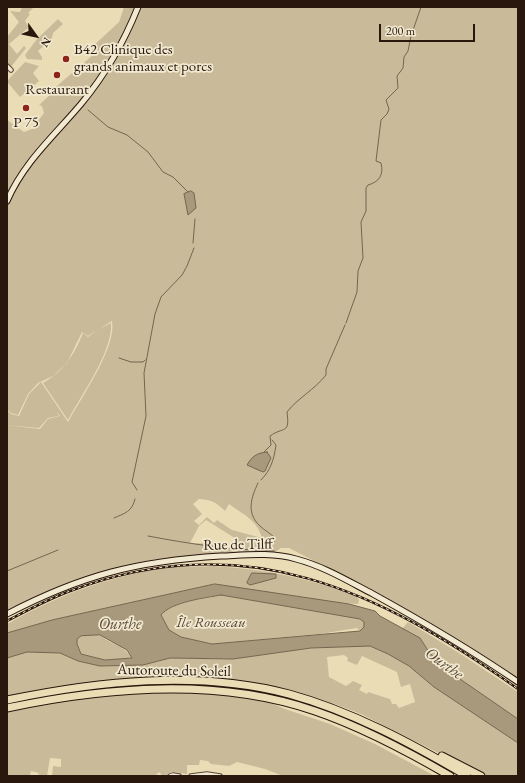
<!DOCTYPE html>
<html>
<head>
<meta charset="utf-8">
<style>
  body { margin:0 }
  #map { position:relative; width:525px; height:783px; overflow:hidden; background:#eaddb6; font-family:"EB Garamond",serif }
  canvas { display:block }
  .frame { position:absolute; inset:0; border:8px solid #29160d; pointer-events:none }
  .north { position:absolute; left:16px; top:16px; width:40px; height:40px; -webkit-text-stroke:3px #f1e9d0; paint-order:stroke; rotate:123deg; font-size:11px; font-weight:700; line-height:16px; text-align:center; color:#29160d }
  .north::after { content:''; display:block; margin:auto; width:14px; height:18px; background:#29160d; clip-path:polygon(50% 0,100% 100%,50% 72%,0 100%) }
  .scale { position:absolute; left:379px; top:24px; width:96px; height:18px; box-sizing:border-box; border:2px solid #29160d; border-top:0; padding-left:5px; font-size:12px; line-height:14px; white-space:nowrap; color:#29160d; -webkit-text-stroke:3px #f1e9d0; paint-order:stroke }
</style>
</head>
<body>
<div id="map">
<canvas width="525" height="783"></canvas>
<div class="frame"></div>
<div class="north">N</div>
<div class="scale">200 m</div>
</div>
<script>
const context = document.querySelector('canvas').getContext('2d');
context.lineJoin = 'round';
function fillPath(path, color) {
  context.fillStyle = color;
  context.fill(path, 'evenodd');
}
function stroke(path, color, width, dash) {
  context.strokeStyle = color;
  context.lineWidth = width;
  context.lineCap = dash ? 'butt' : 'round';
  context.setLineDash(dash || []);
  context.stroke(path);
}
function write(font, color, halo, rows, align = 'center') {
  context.font = font + ' "EB Garamond",serif';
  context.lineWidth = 3.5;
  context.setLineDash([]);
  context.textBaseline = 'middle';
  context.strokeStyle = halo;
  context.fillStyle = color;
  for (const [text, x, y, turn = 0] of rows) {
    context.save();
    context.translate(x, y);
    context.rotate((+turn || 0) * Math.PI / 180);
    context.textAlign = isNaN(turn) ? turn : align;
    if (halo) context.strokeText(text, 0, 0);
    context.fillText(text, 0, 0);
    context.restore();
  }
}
fillPath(new Path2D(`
  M22,7H34L28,13L30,14L25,21L29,27L9,44L17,54L24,46L26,48L7,72V37L19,22L10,11L20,12Z
  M124,7H518V680L357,583L289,548H281L275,552C242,553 208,553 174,557C115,563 59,585 7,613L8,586L7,583V425L40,429L48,419L60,416L57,412L59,416L48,418L39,428L7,425V410L11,414L19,416L29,394L41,382L68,422C81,398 117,347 112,321L99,329L111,323C113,351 82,394 68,420L43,383C64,371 74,355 83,333L88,337L97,330L88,336L82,332L67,363L53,376L38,383L28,394L18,415L11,413L7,409V120L24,132L32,129L44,113L42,106L39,105L51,94L50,92L94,54L91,48L119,22ZM199,499C211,500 216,502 225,511L229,504C244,515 257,520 262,538L232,530L217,520L214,523L207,517L199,525L194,521L202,514L193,504ZM206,520L238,540V544L235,547L226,548L217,544L190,543L199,526Z
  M58,19L63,24L53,33L52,38L38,51L42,57V60L27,59L25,55L37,39Z
  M25,62L39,66L33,73L39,81L20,97L8,83V80Z
  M214,566C264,569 310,578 356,596L359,600L358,604L338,603L215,584L52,620L7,633V624C58,595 112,575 171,567C185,566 200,567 214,566Z
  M221,595L360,619L364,622V627L360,631L357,628L320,634L212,644L181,637L169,630L161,615C172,602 204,599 221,595Z
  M408,622L459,653L518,692V719L444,668L429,652L420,638L402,629Z
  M100,635C111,645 123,644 132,658L105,660L81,654L77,644V639L81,636Z
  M348,646H370L388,654L409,666L434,687L518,743V776H484L361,714L335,704L284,697L241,688L171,684L108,687L83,690L166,686L237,689L285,709L330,724L375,744L435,776H283L265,769L237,762L229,766L211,764L208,761L200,760L199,765H187V774L172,772L163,776L159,772L155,776H52L53,766L61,767V759L50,758L47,776H38L39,773L31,771L30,776H7V658L9,657L27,652L60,653L78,661L100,666L143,665L170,658L233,659L311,648ZM344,655L348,658L347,661L357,665L362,656L397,672L401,687L410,684L415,702L399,708L396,704H392L390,699L368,692L367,694L359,690L362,685L353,681L346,686L329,677L327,657Z`), '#c9bb99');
const water = new Path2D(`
  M191,191L194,193L196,208L188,215L184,194Z
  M267,452L271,458L265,471L263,472L247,465C252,456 257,453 267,452Z
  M252,573L276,574V578L250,585L247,583Z
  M215,584L349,604L375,611L380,616L420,638L429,652L444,668L518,719V743L434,687L409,666L388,654L370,646L311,648L233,659L170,658L143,665L100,666L78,661L60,653L27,652L7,658V633L52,620ZM221,595L360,619L364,622V627L360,631L212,644L181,637L169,630L161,615C171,602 205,598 221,595ZM100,635L127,650L132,658L105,660L81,654L77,644V639L81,636Z`);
fillPath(water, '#a8997d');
stroke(water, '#756550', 1);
stroke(new Path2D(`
  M88,110L108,127L127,135L148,152L163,172L173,177L188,192
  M193,243L195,219
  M346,323L357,292L358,271L363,258L361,222L366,211V188L368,185C379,182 384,175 381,163L376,161L381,120L387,114L389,109L386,100L398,88L397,76L403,68L404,57L408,51L411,36L421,7
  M119,358L131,362H143L145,360
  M264,452L271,445L270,436C284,426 290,435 287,412C298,398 314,390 326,375V369L345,325
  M261,480C271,470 274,459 276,445L272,440
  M258,483C251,498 246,513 260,526C264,530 270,533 275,538L274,542
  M137,490L132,482L146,416L144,373L155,314L161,297L182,275L187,266L194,248
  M114,518C125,513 132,512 135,499
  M148,536C190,544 231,550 274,551
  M7,571L58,550`), '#756550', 1);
const minor = new Path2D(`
  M7,66L11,70
  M170,776L173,775L179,776
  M191,776L207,774L220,776`);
const secondary = new Path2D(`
  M7,201C24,162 54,136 81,104C105,75 124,42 138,7
  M7,614C82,575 137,561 221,556C246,555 271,552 296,559C323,566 348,581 373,594C422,621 471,650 518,682`);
const motorway = new Path2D(`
  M7,700C98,681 198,670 289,694C351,711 411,743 467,776
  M7,708C106,687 217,677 315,711C362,727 407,751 450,776
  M442,756L481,776`);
stroke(minor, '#594837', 5.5);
stroke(secondary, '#29160d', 7);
stroke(motorway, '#29160d', 9);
stroke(minor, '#f1e9d0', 3.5);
stroke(secondary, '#f1e9d0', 5);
stroke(motorway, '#eaddb6', 7);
const rail = new Path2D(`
  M7,621C28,610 50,598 73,590C245,526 378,590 518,689`);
stroke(rail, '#29160d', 2.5);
stroke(rail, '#f1e9d0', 1, [3]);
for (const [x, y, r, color] of [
  [66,59,4,"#8f2418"],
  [57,75,4,"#8f2418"],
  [26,108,4,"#8f2418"]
]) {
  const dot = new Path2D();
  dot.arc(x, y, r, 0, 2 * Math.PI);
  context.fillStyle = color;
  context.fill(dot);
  stroke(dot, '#f1e9d0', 1.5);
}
write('15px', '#29160d', '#f1e9d0', [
  ["B42 Clinique des",74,50,"left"],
  ["grands animaux et porcs",74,67,"left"],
  ["Restaurant",57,90],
  ["P 75",26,123]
]);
write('15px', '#29160d', '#f1e9d0', [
  ["Rue de Tilff",238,545,-1],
  ["Autoroute du Soleil",174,671,1]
]);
write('italic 15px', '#594837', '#f1e9d0', [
  ["Île Rousseau",211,623]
]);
write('italic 16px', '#5c4a3a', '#f1e9d0', [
  ["Ourthe",120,625],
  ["Ourthe",444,664,36]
]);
</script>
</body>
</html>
